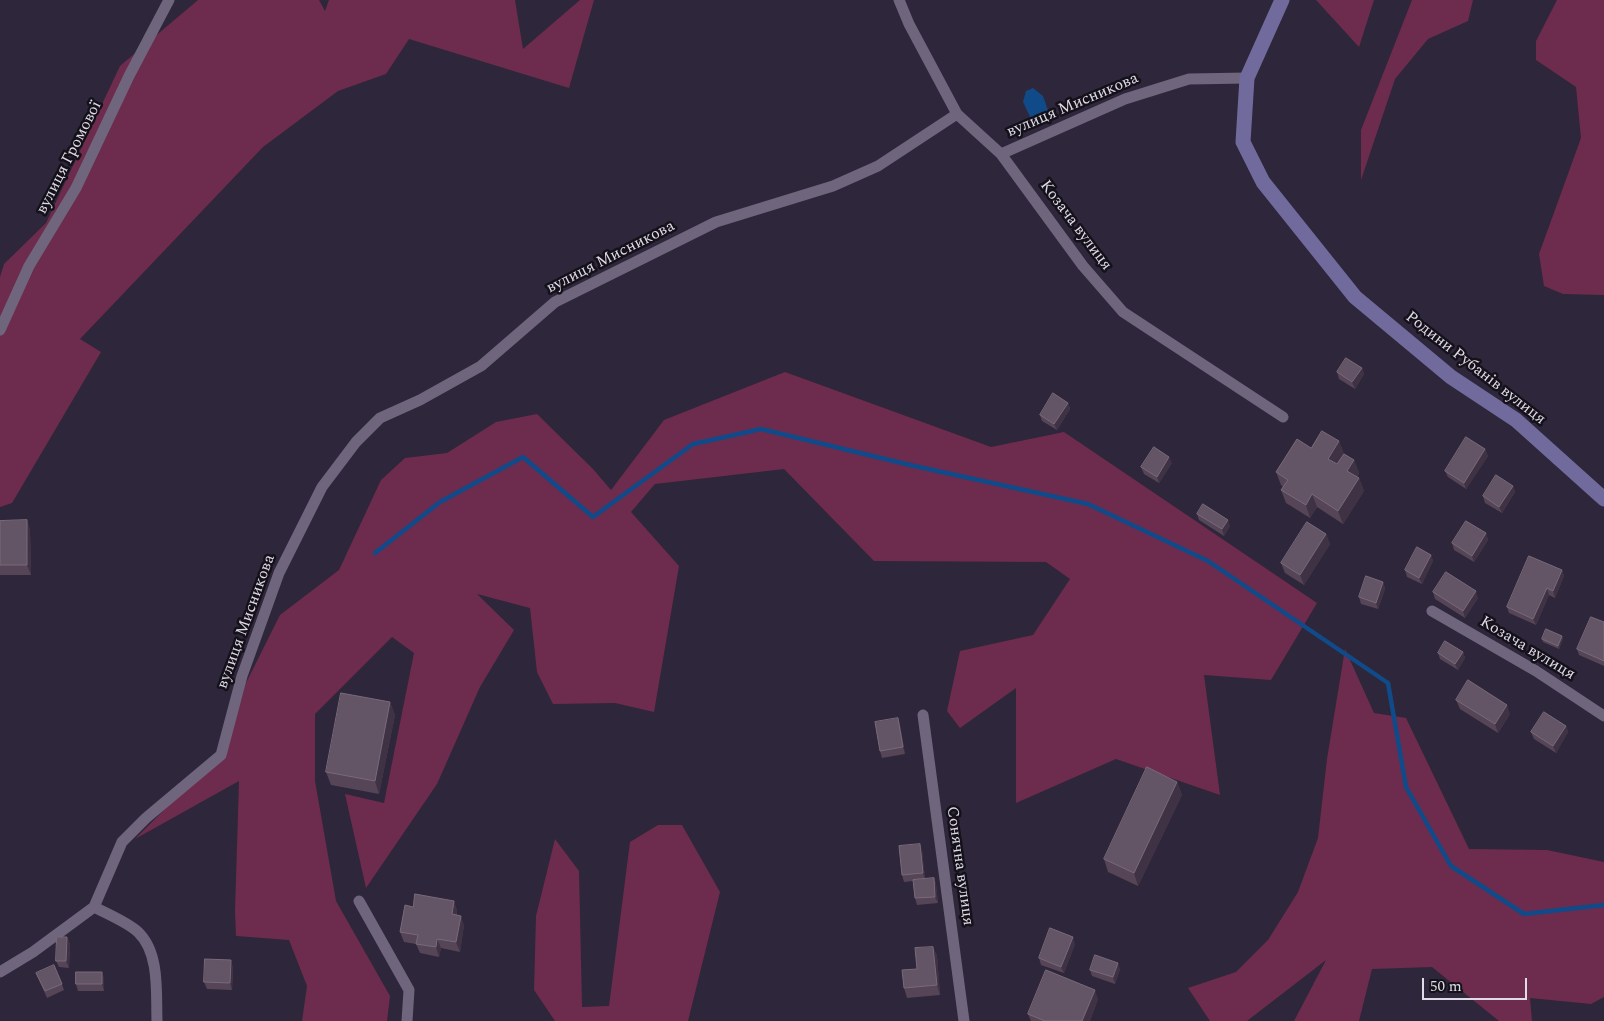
<!DOCTYPE html>
<html>
<head>
<meta charset="utf-8">
<style>
  body { margin:0 }
  #map { position:relative; width:1604px; height:1021px; overflow:hidden; background:#2e263a; font-family:Spectral,serif }
  canvas { display:block }
  .scale { position:absolute; left:1422px; top:978px; width:105px; height:22px; box-sizing:border-box; border:2px solid #e0dbe8; border-top:0; padding-left:6px; font-size:15px; line-height:18px; white-space:nowrap; color:#e0dbe8; -webkit-text-stroke:4px #15111a; paint-order:stroke }
</style>
</head>
<body>
<div id="map">
<canvas width="1604" height="1021"></canvas>
<div class="scale">50 m</div>
</div>
<script>
const context = document.querySelector('canvas').getContext('2d');
context.lineJoin = 'round';
function fillPath(path, color) {
  context.fillStyle = color;
  context.fill(path, 'evenodd');
}
function stroke(path, color, width, dash) {
  context.strokeStyle = color;
  context.lineWidth = width;
  context.lineCap = dash ? 'butt' : 'round';
  context.setLineDash(dash || []);
  context.stroke(path);
}
function write(font, color, halo, rows, align = 'center') {
  context.font = font + ' Spectral,serif';
  context.lineWidth = 5;
  context.setLineDash([]);
  context.textBaseline = 'middle';
  context.strokeStyle = halo;
  context.fillStyle = color;
  for (const [text, x, y, turn = 0] of rows) {
    context.save();
    context.translate(x, y);
    context.rotate((+turn || 0) * Math.PI / 180);
    context.textAlign = isNaN(turn) ? turn : align;
    if (halo) context.strokeText(text, 0, 0);
    context.fillText(text, 0, 0);
    context.restore();
  }
}
fillPath(new Path2D(`
  M198,0H319L325,11L329,0H515L523,49L580,0H594L569,88L409,39L386,74L338,91L263,147L80,339L101,352L12,503L0,507V277L4,264L46,223L120,66Z
  M1316,0H1374L1359,47Z
  M1412,0H1473L1468,21L1428,39L1395,79L1361,180V130Z
  M1557,0H1604V295L1563,294L1544,286L1539,254L1581,138L1576,87L1536,60V41Z
  M785,372L991,447L1064,432L1317,603L1271,680L1204,675L1220,795L1116,759L1016,803V688L960,728L947,711L960,651L1033,635L1070,579L1046,562L874,561L784,469L655,484L631,512L679,566L654,712L615,703L553,704L537,672L530,608L477,594L514,630L480,687L437,784L366,888L345,794L384,803L414,653L392,637L315,714V781L336,901L390,996L387,1021H302L307,986L289,940L236,936L235,911L239,781L135,839L228,746L246,683L280,615L339,570L381,480L405,458L447,453L496,422L537,414L593,469L611,490L664,420Z
  M1345,649L1374,713L1406,718L1469,849L1547,850L1604,862V997L1591,1004L1530,998L1532,1021H1499L1432,967L1372,969L1359,1021H1294L1326,960L1247,1021H1210L1188,988L1236,972L1268,940L1298,892L1318,838L1327,759Z
  M658,825H682L720,892L688,1021H555L534,990L536,916L555,839L579,871L582,1007L609,1006L630,842Z`), '#6d2c4d');
fillPath(new Path2D(`
  M1033,88L1043,96L1049,113L1031,119L1023,102L1026,91Z`), '#114a89');
stroke(new Path2D(`
  M375,553L440,502L523,457L593,517L693,444L761,429L910,465L1088,504L1208,561L1388,683L1406,787L1451,866L1524,914L1604,905`), '#114a89', 4.5);
stroke(new Path2D(`
  M899,0L909,24L957,114L1001,154L1083,266L1123,312L1283,417
  M1001,154L1125,99L1189,79L1247,78
  M0,330L29,266L76,188L129,76L169,0
  M1432,611L1536,671L1604,716
  M923,715L964,1021
  M359,901L409,990L407,1021
  M0,972L33,952L94,907
  M157,1021C156,993 160,953 138,932C129,923 106,913 94,907L122,842L146,818L221,755L242,676L279,573L322,487L356,442L380,418L420,400L481,366L555,302L716,222L833,186L878,166L957,114`), '#6f667d', 11);
stroke(new Path2D(`
  M1282,0L1247,78L1243,142L1263,182L1355,297L1451,377L1516,420L1604,499`), '#706b9c', 15);
fillPath(new Path2D(`
  M1362,368L1364,374L1355,389L1339,379L1337,372Z
  M1068,403L1070,409L1057,430L1042,421L1040,415Z
  M1339,441L1344,454L1354,460L1359,473L1357,477L1359,478L1364,491L1343,524L1317,507L1310,518L1286,503L1281,490L1283,487L1281,485L1276,472L1311,448Z
  M1485,449L1488,456L1466,489L1448,477L1445,471Z
  M1172,463L1159,483L1144,474L1141,467Z
  M1513,486L1515,492L1502,513L1485,503L1483,496Z
  M1197,514L1230,526L1224,536L1199,520Z
  M27,520L30,530L31,575H0V521Z
  M1486,533L1488,540L1474,562L1454,550L1452,543Z
  M1326,534L1330,544L1304,585L1285,573L1281,563Z
  M1431,555L1433,561L1422,584L1407,577L1405,570Z
  M1562,570L1564,576L1555,598L1549,595L1536,625L1509,613L1507,607Z
  M1383,582L1385,589L1378,609L1361,604L1359,597Z
  M1433,592L1478,598L1465,618L1435,599Z
  M1604,622V666L1579,655L1577,649Z
  M1562,636L1563,639L1559,649L1543,642L1542,639Z
  M1463,652L1465,658L1458,670L1440,659L1438,653Z
  M1456,700L1510,714L1498,733L1460,709Z
  M390,702L395,715L379,794L331,785L326,772Z
  M898,718L900,725L905,754L882,758L880,751Z
  M1566,726L1568,732L1556,753L1534,739L1531,732Z
  M1177,782L1182,795L1138,886L1108,872L1104,859Z
  M922,850L925,879L934,878L936,884L938,903L917,905L915,898L913,881L904,882L902,875Z
  M454,901L457,911V915L464,925L460,952L441,948L439,957L420,953L416,944L404,942L400,932L413,907Z
  M67,937L70,944L69,968L59,967L56,961Z
  M1075,944L1064,973L1041,965L1039,958Z
  M933,947L937,956L940,995L907,998L904,988Z
  M233,967L232,990L207,989L204,982Z
  M1120,969L1115,984L1092,976L1090,970Z
  M36,973L62,984L64,990L47,998Z
  M104,978V991H78L76,984Z
  M1098,999L1090,1021H1031L1028,1014Z`), '#554556');
fillPath(new Path2D(`
  M1362,368L1364,374L1355,389L1352,382Z
  M1068,403L1070,409L1057,430L1054,424Z
  M1339,441L1344,454L1333,472L1328,459Z
  M1485,449L1488,456L1466,489L1464,483Z
  M1169,457L1172,463L1159,483L1157,477Z
  M1354,460L1359,473L1352,484L1347,471Z
  M1359,478L1364,491L1343,524L1338,511Z
  M1513,486L1515,492L1502,513L1499,507Z
  M1312,494L1317,507L1310,518L1306,505Z
  M27,520L30,530L31,575L27,565Z
  M1228,520L1230,526L1224,536L1222,529Z
  M1486,533L1488,540L1474,562L1472,556Z
  M1326,534L1330,544L1304,585L1300,575Z
  M1431,555L1433,561L1422,584L1419,578Z
  M1562,570L1564,576L1555,598L1553,591Z
  M1383,582L1385,589L1378,609L1376,603Z
  M1547,588L1549,595L1536,625L1533,619Z
  M1476,591L1478,598L1465,618L1463,611Z
  M1562,636L1563,639L1559,649L1558,646Z
  M1463,652L1465,658L1458,670L1455,664Z
  M390,702L395,715L379,794L375,781Z
  M1507,705L1510,714L1498,733L1495,724Z
  M898,718L900,725L905,754L903,747Z
  M1566,726L1568,732L1556,753L1553,746Z
  M1177,782L1182,795L1138,886L1134,873Z
  M920,844L922,850L925,880L923,873Z
  M934,878L936,884L938,903L935,897Z
  M454,901L457,911L455,924L452,914Z
  M461,916L464,925L460,952L456,942Z
  M67,937L70,944L69,968L66,961Z
  M1073,937L1075,944L1064,973L1061,967Z
  M437,939L441,948L439,957L436,947Z
  M933,947L937,956L940,995L937,985Z
  M231,960L233,967L232,990L230,983Z
  M1118,963L1120,969L1115,984L1113,977Z
  M102,972L104,978V991L102,984Z
  M1095,990L1098,999L1090,1021H1082Z`), '#3f3244');
const building = new Path2D(`
  M1346,358L1362,368L1352,382L1337,372Z
  M1053,393L1068,403L1054,424L1040,415Z
  M1322,431L1339,441L1328,459L1337,464L1344,454L1354,460L1347,471L1359,478L1338,511L1312,494L1306,505L1281,490L1288,480L1276,472L1297,439L1311,448Z
  M1466,437L1485,449L1464,483L1445,471Z
  M1154,447L1169,457L1157,477L1141,467Z
  M1496,475L1513,486L1499,507L1483,496Z
  M1203,504L1228,520L1222,529L1197,514Z
  M27,520V565H0V521Z
  M1466,521L1486,533L1472,556L1452,543Z
  M1307,522L1326,534L1300,575L1281,563Z
  M1417,547L1431,555L1419,578L1405,570Z
  M1529,556L1562,570L1553,591L1547,588L1533,619L1507,607Z
  M1446,572L1476,591L1463,611L1433,592Z
  M1366,576L1383,582L1376,603L1359,597Z
  M1591,617L1604,622V661L1577,649Z
  M1546,629L1562,636L1558,646L1542,639Z
  M1445,641L1463,652L1455,664L1438,653Z
  M1468,680L1507,705L1495,724L1456,700Z
  M341,693L390,702L375,781L326,772Z
  M1544,712L1566,726L1553,746L1531,732Z
  M898,718L903,747L880,751L875,722Z
  M1147,767L1177,782L1134,873L1104,859Z
  M920,844L923,873L902,875L899,846Z
  M934,878L935,897L915,898L913,880Z
  M415,894L454,901L452,914L461,916L456,942L437,939L436,947L416,944L418,935L400,932L405,905L413,907Z
  M1050,928L1073,937L1061,967L1039,958Z
  M57,937H67L66,961H56Z
  M933,947L937,985L904,988L902,970L917,969L915,948Z
  M1095,955L1118,963L1113,977L1090,970Z
  M205,959L231,960L230,983L204,982Z
  M54,965L62,984L45,991L36,973Z
  M1046,970L1095,990L1082,1021H1045L1028,1014Z
  M76,972H102V984H76Z`);
fillPath(building, '#645566');
stroke(building, '#786a7a', 1);
write('16px', '#e0dbe8', '#15111a', [
  ["вулиця Мисникова",1073,106,-23],
  ["вулиця Громової",70,158,-63],
  ["Козача вулиця",1075,226,53],
  ["вулиця Мисникова",611,258,-27],
  ["Родини Рубанів вулиця",1475,369,38],
  ["вулиця Мисникова",247,622,-70],
  ["Козача вулиця",1527,649,31],
  ["Сонячна вулиця",959,866,82]
]);
</script>
</body>
</html>
